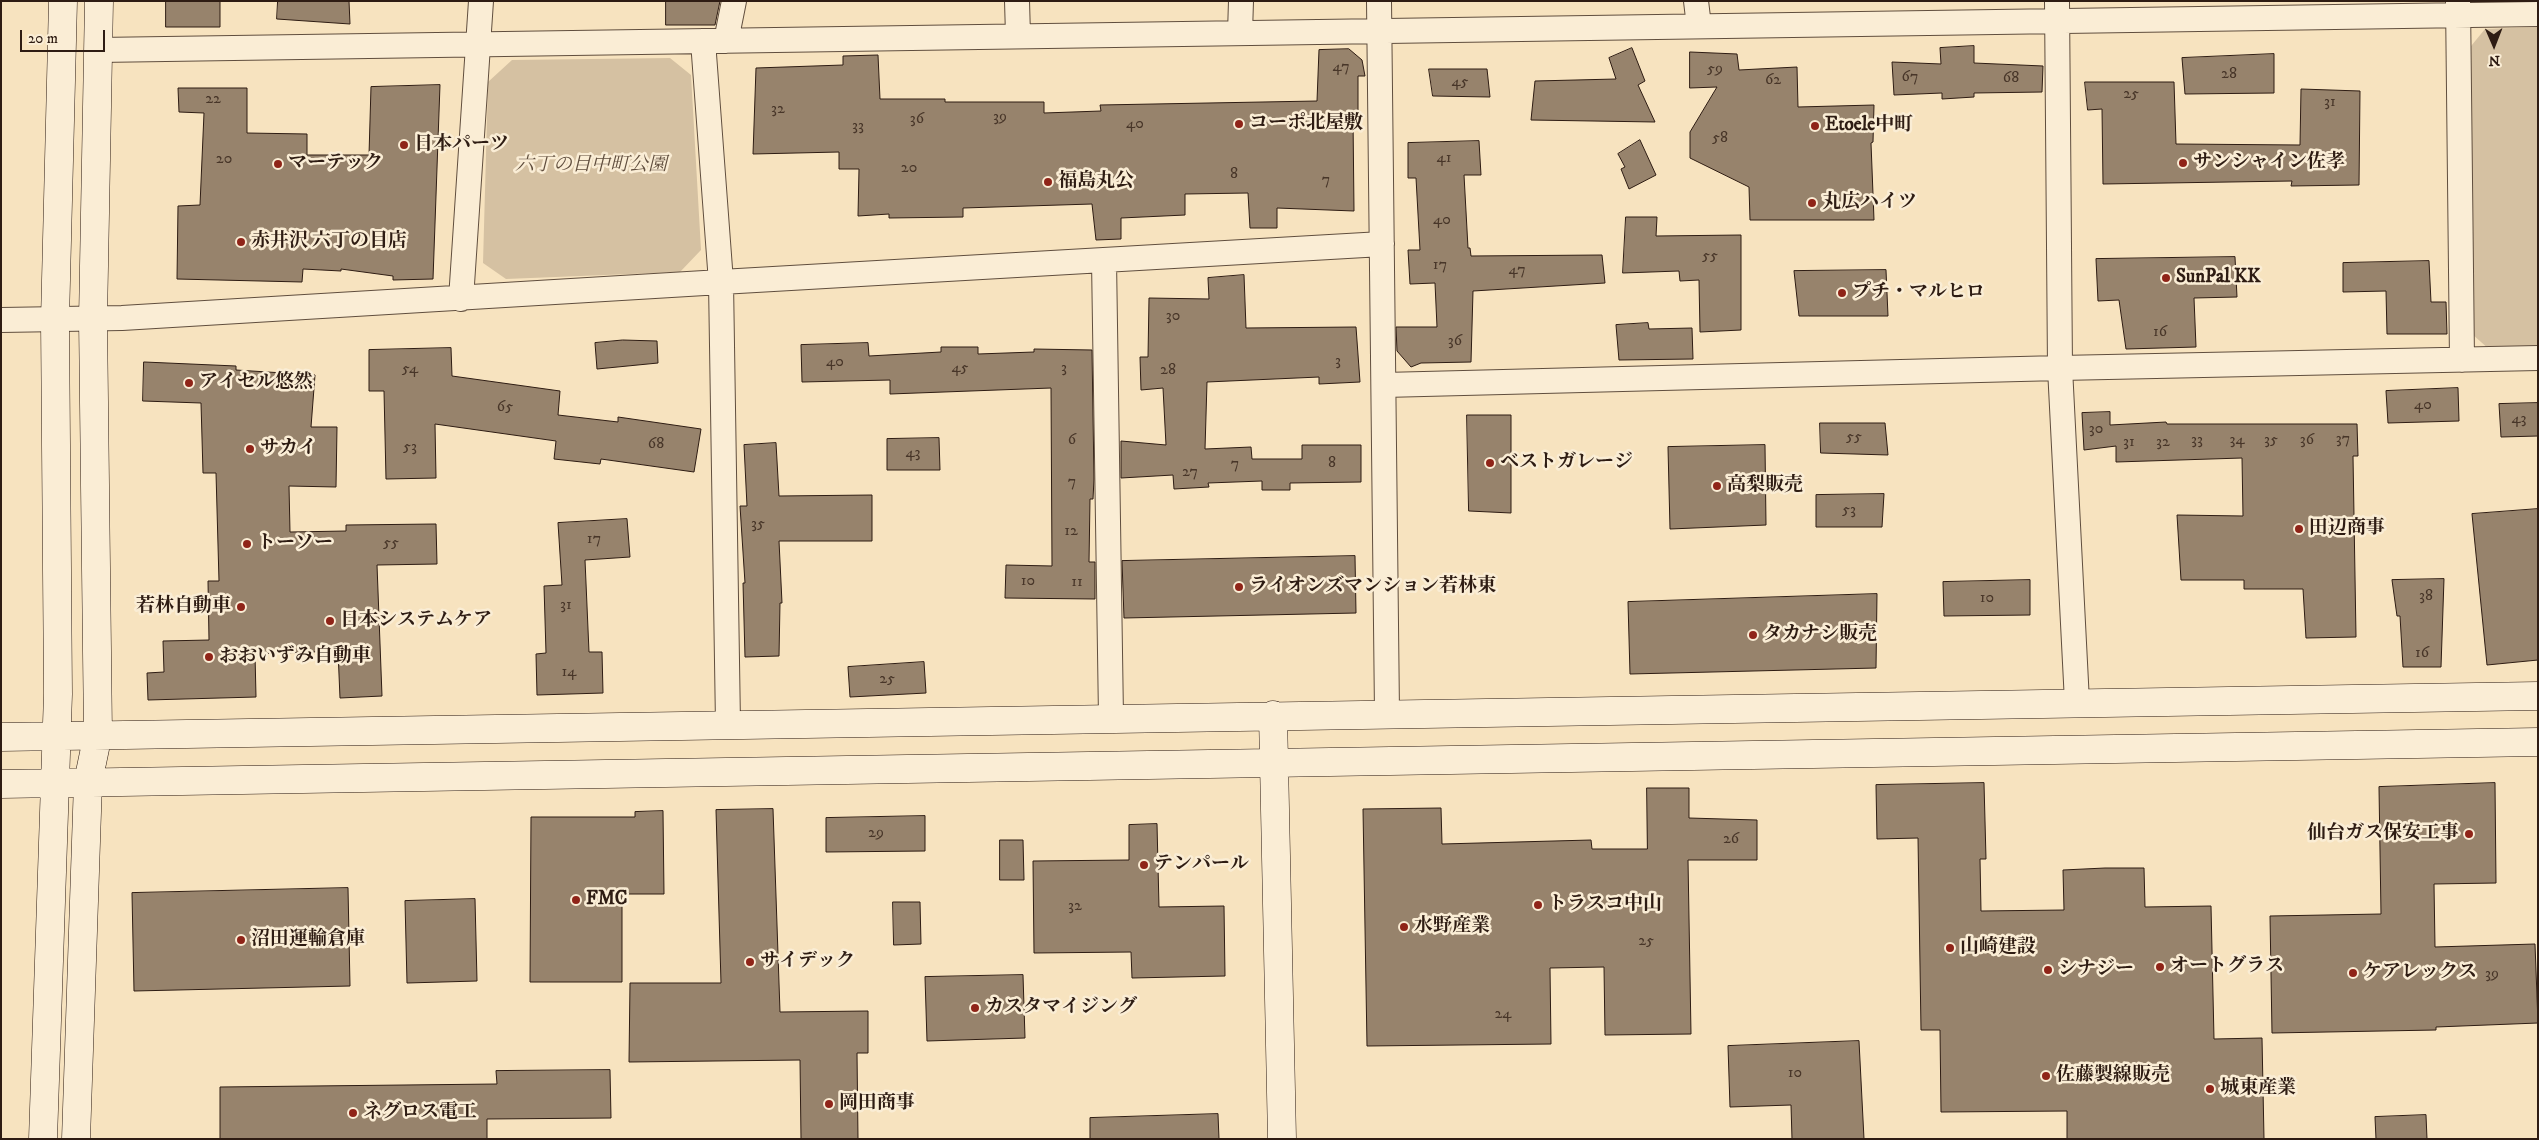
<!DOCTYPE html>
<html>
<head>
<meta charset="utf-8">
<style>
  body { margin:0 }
  #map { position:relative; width:2539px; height:1140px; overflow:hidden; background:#f7e3bf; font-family:"IM FELL DW Pica",serif }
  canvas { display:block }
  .frame { position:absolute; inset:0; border:2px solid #2e1c13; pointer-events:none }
  .north { position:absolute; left:2469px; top:20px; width:50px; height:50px; -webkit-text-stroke:4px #faedd5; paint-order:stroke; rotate:179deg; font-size:14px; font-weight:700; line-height:20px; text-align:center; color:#2e1c13 }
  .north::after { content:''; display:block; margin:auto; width:18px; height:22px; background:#2e1c13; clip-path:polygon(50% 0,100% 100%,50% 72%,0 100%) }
  .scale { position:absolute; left:20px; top:30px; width:85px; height:22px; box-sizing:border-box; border:2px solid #2e1c13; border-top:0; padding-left:6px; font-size:15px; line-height:18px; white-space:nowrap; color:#2e1c13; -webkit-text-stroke:4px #faedd5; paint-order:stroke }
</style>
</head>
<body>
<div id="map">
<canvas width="2539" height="1140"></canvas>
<div class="frame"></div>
<div class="north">N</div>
<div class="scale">20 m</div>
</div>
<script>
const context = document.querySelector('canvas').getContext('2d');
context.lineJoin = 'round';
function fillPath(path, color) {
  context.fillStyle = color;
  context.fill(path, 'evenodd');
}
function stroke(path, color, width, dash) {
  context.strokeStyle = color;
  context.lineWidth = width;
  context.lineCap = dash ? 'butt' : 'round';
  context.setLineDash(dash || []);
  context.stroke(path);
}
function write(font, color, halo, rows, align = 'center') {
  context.font = font + ' "IM FELL DW Pica","Noto Serif JP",serif';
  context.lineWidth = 5;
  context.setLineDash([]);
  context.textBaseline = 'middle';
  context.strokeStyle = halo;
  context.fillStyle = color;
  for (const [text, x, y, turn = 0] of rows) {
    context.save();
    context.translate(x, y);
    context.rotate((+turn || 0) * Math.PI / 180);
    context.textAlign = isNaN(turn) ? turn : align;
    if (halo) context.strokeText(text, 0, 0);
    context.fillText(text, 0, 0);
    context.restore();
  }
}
fillPath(new Path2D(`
  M2538,27V349L2490,350L2472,334L2467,51L2485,29Z
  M670,58L691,75L701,250L680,272L506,279L483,263L488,82L512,60Z`), '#d5c1a2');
const building = new Path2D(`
  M166,1H220V27H166Z
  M278,1H349L350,24L277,19Z
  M666,1H720L715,25H666Z
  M1974,46V63L2043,66L2042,92L1974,93V97L1942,99V93L1894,95L1892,62L1941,64L1940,48Z
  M1632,48L1645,81L1638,85L1655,122L1531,120L1535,81L1616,79L1609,58Z
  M1349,49L1362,60L1365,76H1358V118H1353L1354,211L1277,208V228H1250L1248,193L1185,194V215L1121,218V239L1096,240L1092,204L963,208V217L889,218V214L858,216L859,169H839V152L753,154L756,68L843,65V56L878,55L880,99H945V102H1044V113L1101,111L1100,105L1317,101L1319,50Z
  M1690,52L1737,54L1739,70L1797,67L1798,107L1874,105L1873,142L1871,143L1874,220H1750L1749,187L1690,158V132L1717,87L1690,88Z
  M2274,54V93L2185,94L2182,58Z
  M1429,69H1487L1490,97L1433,96Z
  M2085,82H2174L2176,144L2300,145L2301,89L2360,91L2359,185L2291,186L2292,181L2103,184L2102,109L2088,110Z
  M440,85L433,279L393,280V276L341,269V271L303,269L302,282L177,279L178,206L200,205L204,113L179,112L178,88H247V133L307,134V155H369L371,87Z
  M1640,140L1656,175L1629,189L1621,169L1625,167L1618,154Z
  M1479,141L1481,175H1464L1468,248H1470L1471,256L1602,255L1605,283L1473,291L1471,362L1421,363L1411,367L1397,351L1396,327H1437L1435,283L1410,284L1408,250H1420L1416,178H1408V143Z
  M1626,217H1657L1656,236L1741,235V330L1700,332L1699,280L1680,281L1679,271L1623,273Z
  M2235,257L2237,297L2194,298L2196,347L2126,349L2119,300L2098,301L2096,259Z
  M2429,261L2431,302H2446L2447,334H2387L2386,291L2343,292V263Z
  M1886,270L1888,316H1799L1794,271Z
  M1244,275L1246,328L1356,327L1360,382L1319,384V377L1207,382L1205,449L1251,447L1252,459H1302V445H1361V482L1290,483V490H1262V481L1208,483L1209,487L1174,489L1173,475L1121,478V441L1166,445L1163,388L1141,390L1140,357H1148L1149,298L1209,299L1208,278Z
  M1648,323L1649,329L1692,328L1693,359L1619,360L1616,325Z
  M623,340L657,341L658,363L597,369L595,343Z
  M868,343L869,356L941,352V347H978V354L1034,352V349L1092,350L1094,479L1093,499H1090L1089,562H1095V599L1005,598L1006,565L1052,566L1051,388L890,394V380L802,382L801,345Z
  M451,348L452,376L560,391L558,415L618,422V417L701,429L694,472L601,459L600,464L554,459L556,441L435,424L436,478L386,479L384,391H369V350Z
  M144,362L236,366V370L315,375L311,427H337L336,487L289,486L290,532L346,531V525L436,524L437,564L377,565L382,696L340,698L338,651L255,654L256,697L148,700L147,673L164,672L163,641L209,640L208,581H219L216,473H203L201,403L143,401Z
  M2458,388L2459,421L2388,423L2386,391Z
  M2538,403V436L2501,437L2499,404Z
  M2110,412V425L2166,422L2167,424H2357L2358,456H2353L2356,637L2306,638L2303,589H2244V580H2181L2177,515L2243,516L2242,458L2116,462V446L2084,450L2082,413Z
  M1467,415H1511V513L1469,511Z
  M1820,423H1885L1888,455L1821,453Z
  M939,438L940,470H887V439Z
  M776,443L779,496L872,495V541H779L782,603H780L779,656L745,657L743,583H745L740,506H747L744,445Z
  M1765,445L1766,525L1670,529L1668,447Z
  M1884,494L1882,527H1816V495Z
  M2538,509V660L2487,665L2472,514Z
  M627,519L630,557L585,560L589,652H602L603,693L537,695L536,654L546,653L544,586L562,585L558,523Z
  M1355,556L1356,613L1124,618L1122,561Z
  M2444,579L2441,667H2403L2400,616H2397L2392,580Z
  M2030,580V615L1944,616L1943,582Z
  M1877,594L1876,668L1630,674L1628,602Z
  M924,662L926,693L850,697L848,667Z
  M1984,783L1986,859H1980L1981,911L2064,910L2063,870L2105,868H2144L2145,907L2211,906L2214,1039L2262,1038L2264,1139H2067V1111L1941,1112L1940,1030H1921L1918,838L1877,839L1876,785Z
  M2495,783L2496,883L2434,884L2435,947L2535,944L2538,1023L2436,1027V1030L2272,1033L2270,916L2381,914L2379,787Z
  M1647,788H1689V818L1757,820V860H1688L1691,1034L1605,1035L1604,967L1550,968L1551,1044L1367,1046L1363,809L1441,808L1442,844L1591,840L1592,849H1647Z
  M773,809L780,1012L868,1011V1053H857L858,1139H801L800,1060L629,1062L630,983H721L716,810Z
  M663,811L664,894H622V982H530L531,817H635V812Z
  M925,816V851L826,852V818Z
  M1157,824L1159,907L1224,906L1225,976L1132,978L1131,952L1034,953L1033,861L1129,860V825Z
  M1000,840H1023L1024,880H1000Z
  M348,888L350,986L134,991L132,893Z
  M475,899L477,981L407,983L405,901Z
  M893,902H920L921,944L894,945Z
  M1023,975L1025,1038L927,1041L925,977Z
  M1859,1041L1864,1139H1792L1791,1105L1730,1107L1728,1046Z
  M610,1070L611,1118L487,1119V1139H220V1087L497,1084L496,1071Z
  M1218,1114L1219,1139H1090V1118Z
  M2426,1115L2427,1139H2376L2375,1117Z`);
fillPath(building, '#97836c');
stroke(building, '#2e1c13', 1);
const street = new Path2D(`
  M1017,1L1018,35
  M1379,1L1387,713
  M1696,1L1699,26
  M2458,1L2462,360
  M1240,33L1241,1
  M703,41L721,282L1382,244
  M726,41L734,1
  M98,50L2538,14
  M1104,260L1111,717
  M461,299L481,1
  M1,320L122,318L721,282L728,724
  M1384,385L2060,368L2057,1
  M2077,702L2060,368L2538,358`);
const secondary = new Path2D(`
  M1273,715L1282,1139
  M1,737L2538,696
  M1,784L2538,742
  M43,1139L58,694L55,320L63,1
  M76,1139L88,782L98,734L93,319L99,1`);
stroke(street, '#604e3e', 26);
stroke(secondary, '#2e1c13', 29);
stroke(street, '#faedd5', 24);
stroke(secondary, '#faedd5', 28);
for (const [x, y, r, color] of [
  [1239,124,5,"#8f2418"],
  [1815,126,5,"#8f2418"],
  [404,145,5,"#8f2418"],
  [2183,163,5,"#8f2418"],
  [278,164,5,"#8f2418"],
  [1048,182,5,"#8f2418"],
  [1812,203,5,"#8f2418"],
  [241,242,5,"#8f2418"],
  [2166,278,5,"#8f2418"],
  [1842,293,5,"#8f2418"],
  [189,383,5,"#8f2418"],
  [250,449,5,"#8f2418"],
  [1490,463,5,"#8f2418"],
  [1717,486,5,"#8f2418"],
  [2299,529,5,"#8f2418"],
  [247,544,5,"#8f2418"],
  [1239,587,5,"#8f2418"],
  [241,607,5,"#8f2418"],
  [330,621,5,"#8f2418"],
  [1753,635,5,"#8f2418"],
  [209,657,5,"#8f2418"],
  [2469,834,5,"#8f2418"],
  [1144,865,5,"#8f2418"],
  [576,900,5,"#8f2418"],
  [1538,905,5,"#8f2418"],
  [1404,927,5,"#8f2418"],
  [241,940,5,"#8f2418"],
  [1950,948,5,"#8f2418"],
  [750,962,5,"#8f2418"],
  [2160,967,5,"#8f2418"],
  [2048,970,5,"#8f2418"],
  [2353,973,5,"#8f2418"],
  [975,1008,5,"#8f2418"],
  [2046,1076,5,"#8f2418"],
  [2210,1089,5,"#8f2418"],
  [829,1104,5,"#8f2418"],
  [353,1113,5,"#8f2418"]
]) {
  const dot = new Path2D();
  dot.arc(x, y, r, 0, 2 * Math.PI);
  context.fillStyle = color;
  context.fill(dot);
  stroke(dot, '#faedd5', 2);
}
write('16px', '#483629', null, [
  ["47",1341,68],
  ["59",1715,70],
  ["28",2229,75],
  ["67",1910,78],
  ["68",2011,79],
  ["62",1773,81],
  ["45",1460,83],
  ["25",2131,95],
  ["22",213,100],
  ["31",2330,103],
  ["32",778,110],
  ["39",1000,118],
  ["36",917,120],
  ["40",1135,125],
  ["33",858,127],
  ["58",1720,139],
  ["41",1444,159],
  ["20",224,160],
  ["20",909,169],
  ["8",1234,175],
  ["7",1326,181],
  ["40",1442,221],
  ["55",1710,257],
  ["17",1440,266],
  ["47",1517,271],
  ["30",1173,317],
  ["16",2160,333],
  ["36",1455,342],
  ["3",1338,362],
  ["40",835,363],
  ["45",960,369],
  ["3",1064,369],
  ["54",410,370],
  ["28",1168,371],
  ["40",2423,406],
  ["65",505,408],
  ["43",2519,420],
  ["30",2096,430],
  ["55",1854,438],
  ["37",2343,440],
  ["6",1072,441],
  ["33",2197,441],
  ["34",2237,441],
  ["35",2271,441],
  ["36",2307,441],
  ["31",2129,443],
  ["32",2163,443],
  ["68",656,445],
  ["53",410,448],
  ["43",913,454],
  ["8",1332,464],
  ["7",1235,465],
  ["27",1190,473],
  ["7",1072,483],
  ["53",1849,511],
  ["35",758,525],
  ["12",1071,532],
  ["17",594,540],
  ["55",391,544],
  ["10",1028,582],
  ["11",1077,583],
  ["38",2426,597],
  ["10",1987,599],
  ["31",566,606],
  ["16",2422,654],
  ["14",569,673],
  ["25",887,680],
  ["29",876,834],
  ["26",1731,840],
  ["32",1075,907],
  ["25",1646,942],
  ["39",2492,975],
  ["24",1503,1015],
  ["10",1795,1074]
]);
write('bold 19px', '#2e1c13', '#faedd5', [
  ["コーポ北屋敷",1249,124],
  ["Etoele中町",1825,126],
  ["日本パーツ",414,145],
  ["サンシャイン佐孝",2193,163],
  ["マーテック",288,164],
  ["福島丸公",1058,182],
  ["丸広ハイツ",1822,203],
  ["赤井沢 六丁の目店",251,242],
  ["SunPal KK",2176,278],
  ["プチ・マルヒロ",1852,293],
  ["アイセル悠然",199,383],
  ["サカイ",260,449],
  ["ベストガレージ",1500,463],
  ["高梨販売",1727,486],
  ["田辺商事",2309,529],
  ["トーソー",257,544],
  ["ライオンズマンション若林東",1249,587],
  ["若林自動車",231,607,"right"],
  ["日本システムケア",340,621],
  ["タカナシ販売",1763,635],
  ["おおいずみ自動車",219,657],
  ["仙台ガス保安工事",2459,834,"right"],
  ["テンパール",1154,865],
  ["FMC",586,900],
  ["トラスコ中山",1548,905],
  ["水野産業",1414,927],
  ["沼田運輸倉庫",251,940],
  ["山崎建設",1960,948],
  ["サイデック",760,962],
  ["オートグラス",2170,967],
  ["シナジー",2058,970],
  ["ケアレックス",2363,973],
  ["カスタマイジング",985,1008],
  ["佐藤製線販売",2056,1076],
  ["城東産業",2220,1089],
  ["岡田商事",839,1104],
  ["ネグロス電工",363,1113]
], 'left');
write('italic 19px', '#604e3e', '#faedd5', [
  ["六丁の目中町公園",591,166]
]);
</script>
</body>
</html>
